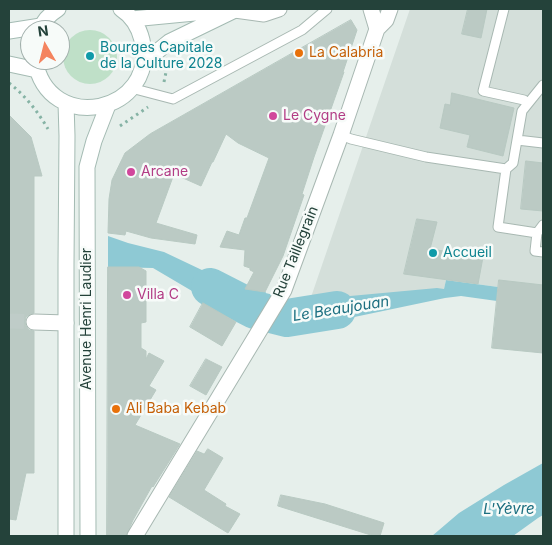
<!DOCTYPE html>
<html>
<head>
<meta charset="utf-8">
<style>
  body { margin:0 }
  #map { position:relative; width:552px; height:545px; overflow:hidden; background:#e6efeb; font-family:Inter,sans-serif }
  canvas { display:block }
  .frame { position:absolute; inset:0; border:10px solid #24423a; pointer-events:none }
  .north { position:absolute; left:20px; top:20px; width:50px; height:50px; box-sizing:border-box; background:#f7fbf9; border:1px solid #a3b1ad; border-radius:50%; rotate:352deg; font-size:14px; font-weight:700; line-height:20px; text-align:center; color:#24423a }
  .north::after { content:''; display:block; margin:auto; width:18px; height:22px; background:#f4845f; clip-path:polygon(50% 0,100% 100%,50% 72%,0 100%) }
</style>
</head>
<body>
<div id="map">
<canvas width="552" height="545"></canvas>
<div class="frame"></div>
<div class="north">N</div>
</div>
<script>
const context = document.querySelector('canvas').getContext('2d');
context.lineJoin = 'round';
function fillPath(path, color) {
  context.fillStyle = color;
  context.fill(path, 'evenodd');
}
function stroke(path, color, width, dash) {
  context.strokeStyle = color;
  context.lineWidth = width;
  context.lineCap = dash ? 'butt' : 'round';
  context.setLineDash(dash || []);
  context.stroke(path);
}
function write(font, color, halo, rows, align = 'center') {
  context.font = font + ' Inter,sans-serif';
  context.lineWidth = 5;
  context.setLineDash([]);
  context.textBaseline = 'middle';
  context.strokeStyle = halo;
  context.fillStyle = color;
  for (const [text, x, y, turn = 0] of rows) {
    context.save();
    context.translate(x, y);
    context.rotate((+turn || 0) * Math.PI / 180);
    context.textAlign = isNaN(turn) ? turn : align;
    if (halo) context.strokeText(text, 0, 0);
    context.fillText(text, 0, 0);
    context.restore();
  }
}
fillPath(new Path2D(`
  M410,9H543V353L492,348L498,287L446,280L444,289L310,300Z`), '#d4dfda');
fillPath(new Path2D(`
  M63 57a27 27 0 1 1 54 0a27 27 0 1 1-54 0Z`), '#bfe0c8');
fillPath(new Path2D(`
  M108,236L128,243L164,252L242,289L266,292L248,324L153,268L108,267Z
  M446,280L498,287L497,301L461,296L445,298L278,333L296,301L437,288L444,289Z
  M543,463V515L538,518L513,536H432L459,513L504,485Z`), '#8ec9d4');
stroke(new Path2D(`
  M210,287L255,310L287,318L337,310`), '#8ec9d4', 38);
const building = new Path2D(`
  M468,9H487L481,38L462,34Z
  M351,20L357,30L343,72H344L314,157L302,194L304,195L283,256L265,292L245,289L254,272L250,270V268L244,266L245,250L220,247L227,231L239,235L245,218H247L269,158L238,143L226,134L213,162H212L201,186L174,174L156,223L197,235L195,244L151,238L126,231L125,235L108,233L109,199L112,180L125,153L150,134Z
  M452,93L514,108L503,156L467,147L470,135L440,128L445,104L450,105Z
  M9,115L31,137L42,176H34V313L30,314L26,317L25,322L26,326L29,330L34,331V473H26L16,520L9,519Z
  M526,161L543,163V211L521,209Z
  M417,219L437,222L430,249L483,257L478,284L404,274Z
  M108,267H139L146,271V322L141,323V348L146,351V359L149,353L164,361L149,386L156,390L135,425L180,444L153,487L152,486L133,520L126,536H107Z
  M499,280L543,285V353L492,348Z
  M203,303L236,322L222,346L190,327Z
  M206,359L222,367L206,395L190,386Z
  M208,449L223,458L204,490L226,504L225,506L240,514L228,533L169,497L197,451L204,454Z
  M281,495L325,504L384,523L380,536H374L278,506Z`);
fillPath(building, '#bbcac4');
stroke(building, '#b8c9c2', 1);
stroke(new Path2D(`
  M9,321L34,322`), '#bfccc8', 15, [15, 8]);
const service = new Path2D(`
  M504,9L483,91L524,100
  M131,88L173,99L302,30L327,9
  M341,135L351,139L426,157L506,169L513,163L522,111L543,85
  M517,140L543,143
  M506,169L498,227L537,233
  M543,225L537,233L535,251L543,252`);
const minor = new Path2D(`
  M371,9L377,29
  M235,10L264,14L279,9
  M34,322L66,323
  M135,536L284,290L341,135L377,29L386,20L390,9`);
const secondary = new Path2D(`
  M132,19L226,10
  M40,30C43,21 50,14 58,9
  M9,31L41,26
  M35,60C48,137 159,113 142,40C139,28 132,16 121,9
  M143,63L169,42L237,9
  M9,64L37,70
  M66,536V264L67,136L66,103
  M88,536L87,167L94,141L108,105`);
stroke(service, '#a8b8b2', 11);
stroke(minor, '#a8b8b2', 17);
stroke(secondary, '#a4bbb3', 17);
stroke(new Path2D(`
  M164,82L167,67
  M9,83C25,95 38,112 48,129
  M120,126L148,107`), '#86b3a5', 3, [2.5, 4]);
stroke(service, '#fff', 9);
stroke(minor, '#fff', 15);
stroke(secondary, '#fff', 15);
for (const [x, y, r, color] of [
  [299,53,5,"#e8710a"],
  [90,56,5,"#0f9aa8"],
  [273,116,5,"#d1479c"],
  [131,172,5,"#d1479c"],
  [433,253,5,"#0f9aa8"],
  [127,295,5,"#d1479c"],
  [116,409,5,"#e8710a"]
]) {
  const dot = new Path2D();
  dot.arc(x, y, r, 0, 2 * Math.PI);
  context.fillStyle = color;
  context.fill(dot);
  stroke(dot, '#f7fbf9', 2);
}
write('14px', '#0d838f', '#f7fbf9', [
  ["Bourges Capitale",100,48],
  ["de la Culture 2028",100,64],
  ["Accueil",443,253]
], 'left');
write('14px', '#c56008', '#f7fbf9', [
  ["La Calabria",309,53],
  ["Ali Baba Kebab",126,409]
], 'left');
write('14px', '#b23c85', '#f7fbf9', [
  ["Le Cygne",283,116],
  ["Arcane",141,172],
  ["Villa C",137,295]
], 'left');
write('14px', '#24423a', '#f7fbf9', [
  ["Rue Taillegrain",296,252,-68],
  ["Avenue Henri Laudier",87,319,-90]
]);
write('italic 15px', '#1c6f80', '#f7fbf9', [
  ["Le Beaujouan",341,309,-9],
  ["L'Yèvre",509,509]
]);
</script>
</body>
</html>
